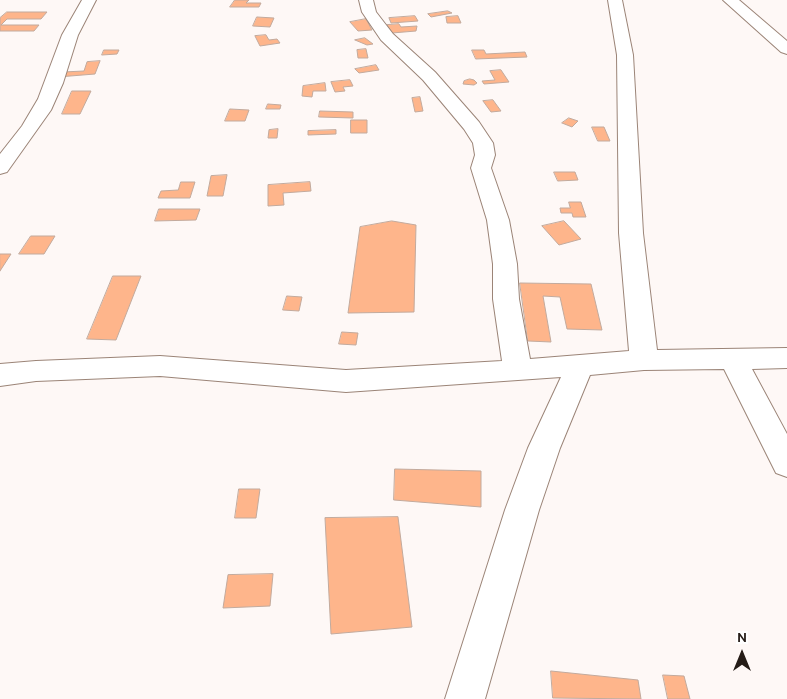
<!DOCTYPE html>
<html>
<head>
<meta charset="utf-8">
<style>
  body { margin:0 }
  #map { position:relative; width:787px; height:699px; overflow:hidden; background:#fef8f6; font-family:Overpass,sans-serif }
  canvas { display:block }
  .north { position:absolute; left:717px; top:629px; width:50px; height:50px; -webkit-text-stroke:4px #fff; paint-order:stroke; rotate:0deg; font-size:14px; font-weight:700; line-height:20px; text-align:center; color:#251c17 }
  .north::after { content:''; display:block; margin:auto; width:18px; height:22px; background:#251c17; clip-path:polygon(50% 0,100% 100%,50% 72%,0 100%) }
</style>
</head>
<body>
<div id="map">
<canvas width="787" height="699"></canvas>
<div class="north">N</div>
</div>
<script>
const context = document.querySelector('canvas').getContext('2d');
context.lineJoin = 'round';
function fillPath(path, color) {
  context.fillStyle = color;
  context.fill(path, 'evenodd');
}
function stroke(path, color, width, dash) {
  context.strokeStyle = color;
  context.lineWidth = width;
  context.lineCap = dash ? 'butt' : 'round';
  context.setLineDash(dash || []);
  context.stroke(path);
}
const building = new Path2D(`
  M235,0H249L246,3H261L259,7H230Z
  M448,11L452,13L431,17L428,14Z
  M7,12H47L41,19H7L1,25H39L34,31H0V18Z
  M415,16L418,21L391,23L389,18Z
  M458,16L461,23H447L446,17Z
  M257,17L274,18L270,27L253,26Z
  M366,19L372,30L358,31L350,22Z
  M399,24L401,27L417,26L416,31L392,33L387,25Z
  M266,35L269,40L277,39L280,43L260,46L255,36Z
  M365,38L373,44L367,45L355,40Z
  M366,49L368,58H358L357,50Z
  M104,50H119L117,54L102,55Z
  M472,50H484L486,54L525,52L527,57L476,59Z
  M100,61L95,74L58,77L63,72L84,71L87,62Z
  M376,65L379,70L359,73L355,69Z
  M501,70L509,82L484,84L482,81L495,80L490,71Z
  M470,79L474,80L477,83L474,85L463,84L464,81Z
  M350,80L353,86L343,87L345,91L335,92L331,82Z
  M325,83L326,91H313L312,97L302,96L303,86Z
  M72,91H91L80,114H62Z
  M420,97L423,111L415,112L412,98Z
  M493,100L501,111L491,112L483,101Z
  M268,104L281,105L280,109H266Z
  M230,109L249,110L245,121H225Z
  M320,111L353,112V118L319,117Z
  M569,118L578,121L572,127L562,123Z
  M351,120H367V133H351Z
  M592,127H604L610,141H598Z
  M278,129L277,138H268L269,130Z
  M336,130V134L308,135V131Z
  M554,172H575L578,180L558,181Z
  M227,175L223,196H207L211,176Z
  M181,182H195L190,198H158L161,191L178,190Z
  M310,182L311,191L283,193L284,205L268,206V185Z
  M569,202H581L586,217H573L572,213H561L560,208H570Z
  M159,209H200L196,220L155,221Z
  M392,221L416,225L414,312L348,313L360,227Z
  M564,221L581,239L559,245L542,226Z
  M31,236H55L44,254H19Z
  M0,254H11L0,271Z
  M113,276H141L116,340L87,339Z
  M520,283L591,284L602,330L567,329L560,297L543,296L551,342L528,341Z
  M287,296L302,297L299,311L283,310Z
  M342,332L358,333L356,345L339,344Z
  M395,469L481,471V507L394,500Z
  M239,489H260L256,518H235Z
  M398,517L412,627L331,634L325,518Z
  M273,574L270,606L223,608L228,575Z
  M551,671L638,680L641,699L553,698Z
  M663,675L684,676L690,699H668Z`);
fillPath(building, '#feb58b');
stroke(building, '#c2aa9d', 1);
const minor = new Path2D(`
  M82,0H96L78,35L63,83L51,110L7,172L0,174V154L22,126L38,99L62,35Z
  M359,0H373L376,12L393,34L435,72L479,122L493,143L495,155L491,168L509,220L517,264L519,299L530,359L629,351L619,233L617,55L608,0H622L633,55L643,233L657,350L787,348V368L752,369L787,434V477L776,473L724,369L644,370L590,375L560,448L539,510L485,699H445L505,510L528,448L561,377L346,392L160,376L36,381L0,386V364L36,361L160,356L346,370L502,361L493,299V264L487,220L471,168L475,155L473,143L464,129L423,80L381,40L362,12Z
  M723,0H739L787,41V54L781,52Z`);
stroke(minor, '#9b8477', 2);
fillPath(minor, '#fff');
</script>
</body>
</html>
